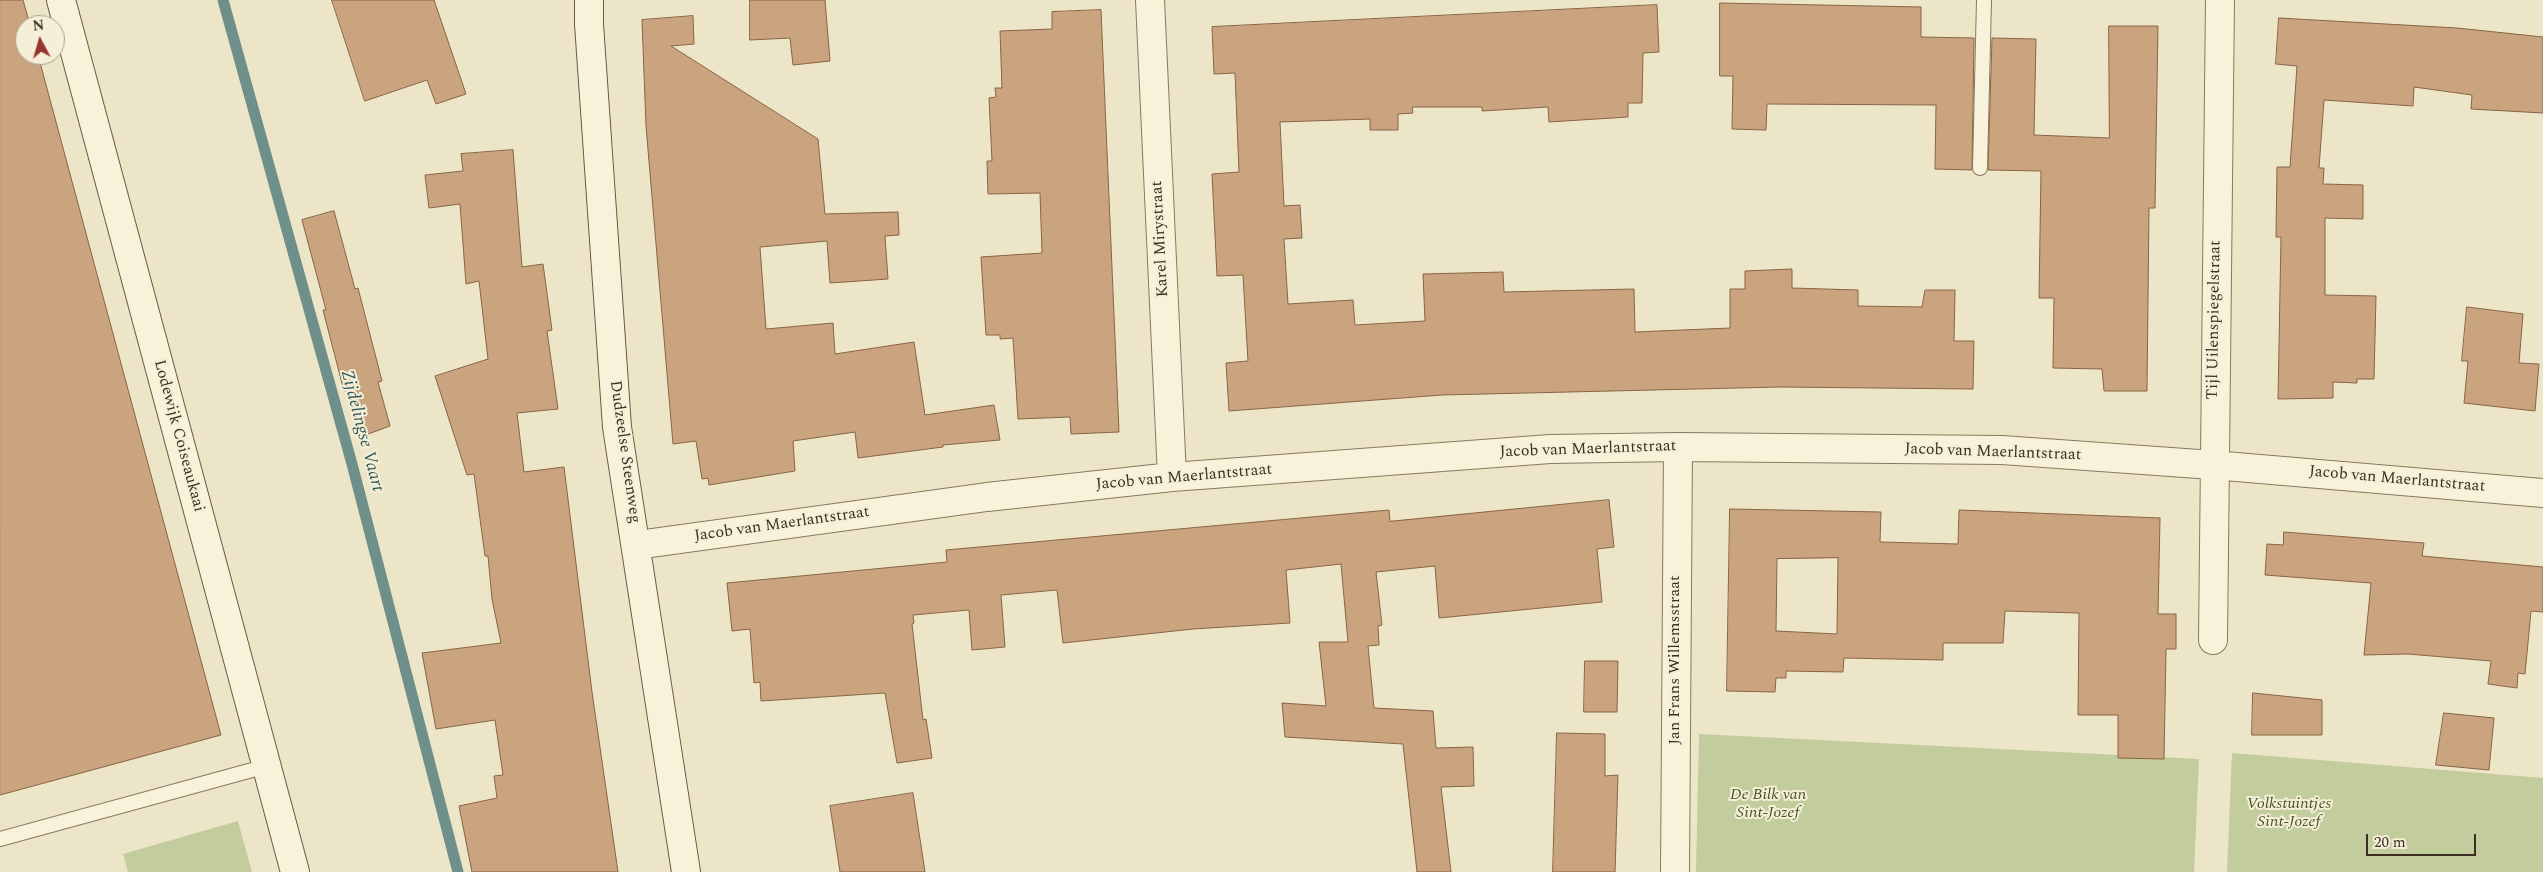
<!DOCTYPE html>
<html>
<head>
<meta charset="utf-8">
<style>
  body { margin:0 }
  #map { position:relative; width:2543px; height:872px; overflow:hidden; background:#ede5c8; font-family:Spectral,serif }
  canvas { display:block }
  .north { position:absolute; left:15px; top:15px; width:50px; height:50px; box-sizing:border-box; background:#f5efd7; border:1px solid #aaa28e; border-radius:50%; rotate:354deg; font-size:14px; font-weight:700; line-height:20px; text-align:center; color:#3a2f20 }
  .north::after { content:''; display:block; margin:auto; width:18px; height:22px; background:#96362f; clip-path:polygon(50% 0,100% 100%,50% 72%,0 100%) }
  .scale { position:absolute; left:2366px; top:834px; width:110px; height:22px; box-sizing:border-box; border:2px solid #3a2f20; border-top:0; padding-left:6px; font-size:15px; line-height:18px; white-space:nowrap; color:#3a2f20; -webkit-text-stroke:4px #f5efd7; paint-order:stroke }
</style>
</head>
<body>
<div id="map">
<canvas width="2543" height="872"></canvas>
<div class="north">N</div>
<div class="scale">20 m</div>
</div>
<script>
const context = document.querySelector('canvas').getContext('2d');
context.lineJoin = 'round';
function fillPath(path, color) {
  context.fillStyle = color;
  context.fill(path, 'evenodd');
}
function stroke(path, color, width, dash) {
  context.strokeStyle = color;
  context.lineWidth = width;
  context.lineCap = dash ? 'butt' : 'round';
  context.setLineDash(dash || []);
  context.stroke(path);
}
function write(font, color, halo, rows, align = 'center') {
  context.font = font + ' Spectral,serif';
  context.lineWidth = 4;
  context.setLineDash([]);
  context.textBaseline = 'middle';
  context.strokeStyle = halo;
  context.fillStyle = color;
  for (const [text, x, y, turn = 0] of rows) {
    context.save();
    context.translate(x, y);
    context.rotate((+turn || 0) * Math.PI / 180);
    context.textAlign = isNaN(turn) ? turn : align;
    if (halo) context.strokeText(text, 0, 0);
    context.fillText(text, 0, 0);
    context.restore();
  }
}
fillPath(new Path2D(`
  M1699,734L2199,759L2194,872H1696Z
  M2232,753L2543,778V872H2227Z
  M238,821L252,872H128L123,854Z`), '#c2cc9c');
stroke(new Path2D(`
  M223,0L352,464L458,872`), '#6f908a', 11);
const building = new Path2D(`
  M0,0H23L30,25H25V55H38L221,735L0,795Z
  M332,0H434L466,94L436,104L427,80L365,101Z
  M750,0H825L830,61L793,65L790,38L750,40Z
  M1720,3L1921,7V37L1974,38L1972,170L1935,169L1936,105L1767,104L1766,130L1732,129L1733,76H1720Z
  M1657,5L1659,52L1643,53L1642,103H1628V117L1549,122L1548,107L1482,111V107H1412L1413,113L1398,114V130H1370V119L1280,122L1284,206L1300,205L1302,238L1284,239L1288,304L1353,300L1355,325L1425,321L1423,274L1503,272L1504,292L1634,289L1635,332L1730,328V289H1745V271L1792,269V288L1858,290V306L1922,307L1925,290H1955L1954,341H1974L1973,389L1780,387L1442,395L1229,411L1226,363L1248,361L1243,275L1217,276L1212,174L1239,172L1235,73L1214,74L1212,27Z
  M1101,10L1119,432L1071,434L1070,417L1018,419L1013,338L1000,339V335H986L981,257L1042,253L1040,193L988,194L987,161H992L989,98L996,97L995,88H1002L1000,31L1052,29V12Z
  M693,16L694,44L671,46L818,139L825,214L898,212L899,235L885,236L888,279L830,283L827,241L760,247L766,329L833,323L835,354L914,342L925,415L994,405L1000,440L943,445V447L858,458L855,432L793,441L795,471L709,485L708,478L702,479L696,441L673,444L646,126L642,20Z
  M2279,18L2457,28L2543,37V113L2471,109L2472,95L2414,87L2413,106L2324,100L2319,168H2324L2323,184L2363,185V219L2325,218V295L2376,296L2374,379H2357V383L2333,382V398L2278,399L2281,237H2276L2277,167H2290L2297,66L2276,64Z
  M2109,26H2158L2155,208H2149L2147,391H2104L2102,369L2053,368L2054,298H2039L2041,171L1988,170L1992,38L2036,39L2034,135L2109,138Z
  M513,150L522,267L543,264L552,330L547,331L558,409L517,413L524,472L564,467L592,692L618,872H472L459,806L497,798L494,776L503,775L495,720L436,729L422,653L501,643L492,599L488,556H485L474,474L467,475L435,376L488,359L479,281L466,284L460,204L429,208L425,175L463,171L461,154Z
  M334,211L355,289L358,288L382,381L378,382L390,426L360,437L346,390L344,391L323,310H326L302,220Z
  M2467,307L2523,314L2519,363L2539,364L2535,411L2464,403L2468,361H2462Z
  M1609,500L1614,547L1597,549L1602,602L1439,618L1435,566L1376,572L1382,625L1378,626L1379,645L1368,646L1374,708L1433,711L1436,748L1473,747L1474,786L1441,787L1451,872H1417L1403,744L1285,737L1282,703L1326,706L1319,642H1348L1341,564L1286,570L1290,623L1193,629L1063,643L1057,590L1001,595L1005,647L972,650L969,610L913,615L914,623L912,624L923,720L926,719L932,758L897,763L885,693L761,701L760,682L754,683L750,629L732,631L727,583L947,562L946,550L1389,510L1390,521Z
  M1730,509L1881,512L1880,542L1958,544L1959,510L2160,518L2158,614H2176V649H2166L2164,759L2118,758V715H2078L2079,613L2005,611L2003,643H1943V660L1844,658L1843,672L1786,671V678H1776L1775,692L1727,691ZM1838,558L1837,634L1776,631L1777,559Z
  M2284,532L2424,543L2422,556L2543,567V612L2531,611L2525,674L2518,673L2517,688L2488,684L2491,661L2408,654L2364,655L2371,583L2265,575L2267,544L2283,545Z
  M1585,661H1618L1617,712H1584Z
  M2253,693L2322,700V735H2252Z
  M2444,713L2494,718L2489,770L2436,765Z
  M1557,733L1605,734V776L1618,775L1615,872H1553Z
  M913,793L925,872H840L830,806Z`);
fillPath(building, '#caa47f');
stroke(building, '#876444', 1);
const lane = new Path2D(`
  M1980,168L1984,0
  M0,839L267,766`);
const street = new Path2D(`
  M1150,0L1172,477
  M637,545L987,497L1172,477L1550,449L1678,447L2002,450L2213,465L2543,493
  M2213,640L2220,0
  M1675,872L1678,447`);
const secondary = new Path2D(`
  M61,0L295,872
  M589,0V24L617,427L686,872`);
stroke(lane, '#89785d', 16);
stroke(street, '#89785d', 30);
stroke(secondary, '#6b5940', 30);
stroke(lane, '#f8f2db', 14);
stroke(street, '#f8f2db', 28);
stroke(secondary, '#f8f2db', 28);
write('16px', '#3a2f20', '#f5efd7', [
  ["Karel Mirystraat",1161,239,-93],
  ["Tijl Uilenspiegelstraat",2215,320,-89],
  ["Lodewijk Coiseaukaai",178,436,75],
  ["Jacob van Maerlantstraat",1588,450,-2],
  ["Dudzeelse Steenweg",624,452,82],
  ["Jacob van Maerlantstraat",1993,453,2],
  ["Jacob van Maerlantstraat",1184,478,-5],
  ["Jacob van Maerlantstraat",2397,480,5],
  ["Jacob van Maerlantstraat",782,525,-8],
  ["Jan Frans Willemsstraat",1676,660,-90]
]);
write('italic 16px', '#465628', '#f5efd7', [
  ["De Bilk van",1768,796],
  ["Sint-Jozef",1768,814],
  ["Volkstuintjes",2289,805],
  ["Sint-Jozef",2289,823]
]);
write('italic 18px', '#305859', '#f5efd7', [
  ["Zijdelingse Vaart",361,431,75]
]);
</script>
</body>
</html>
